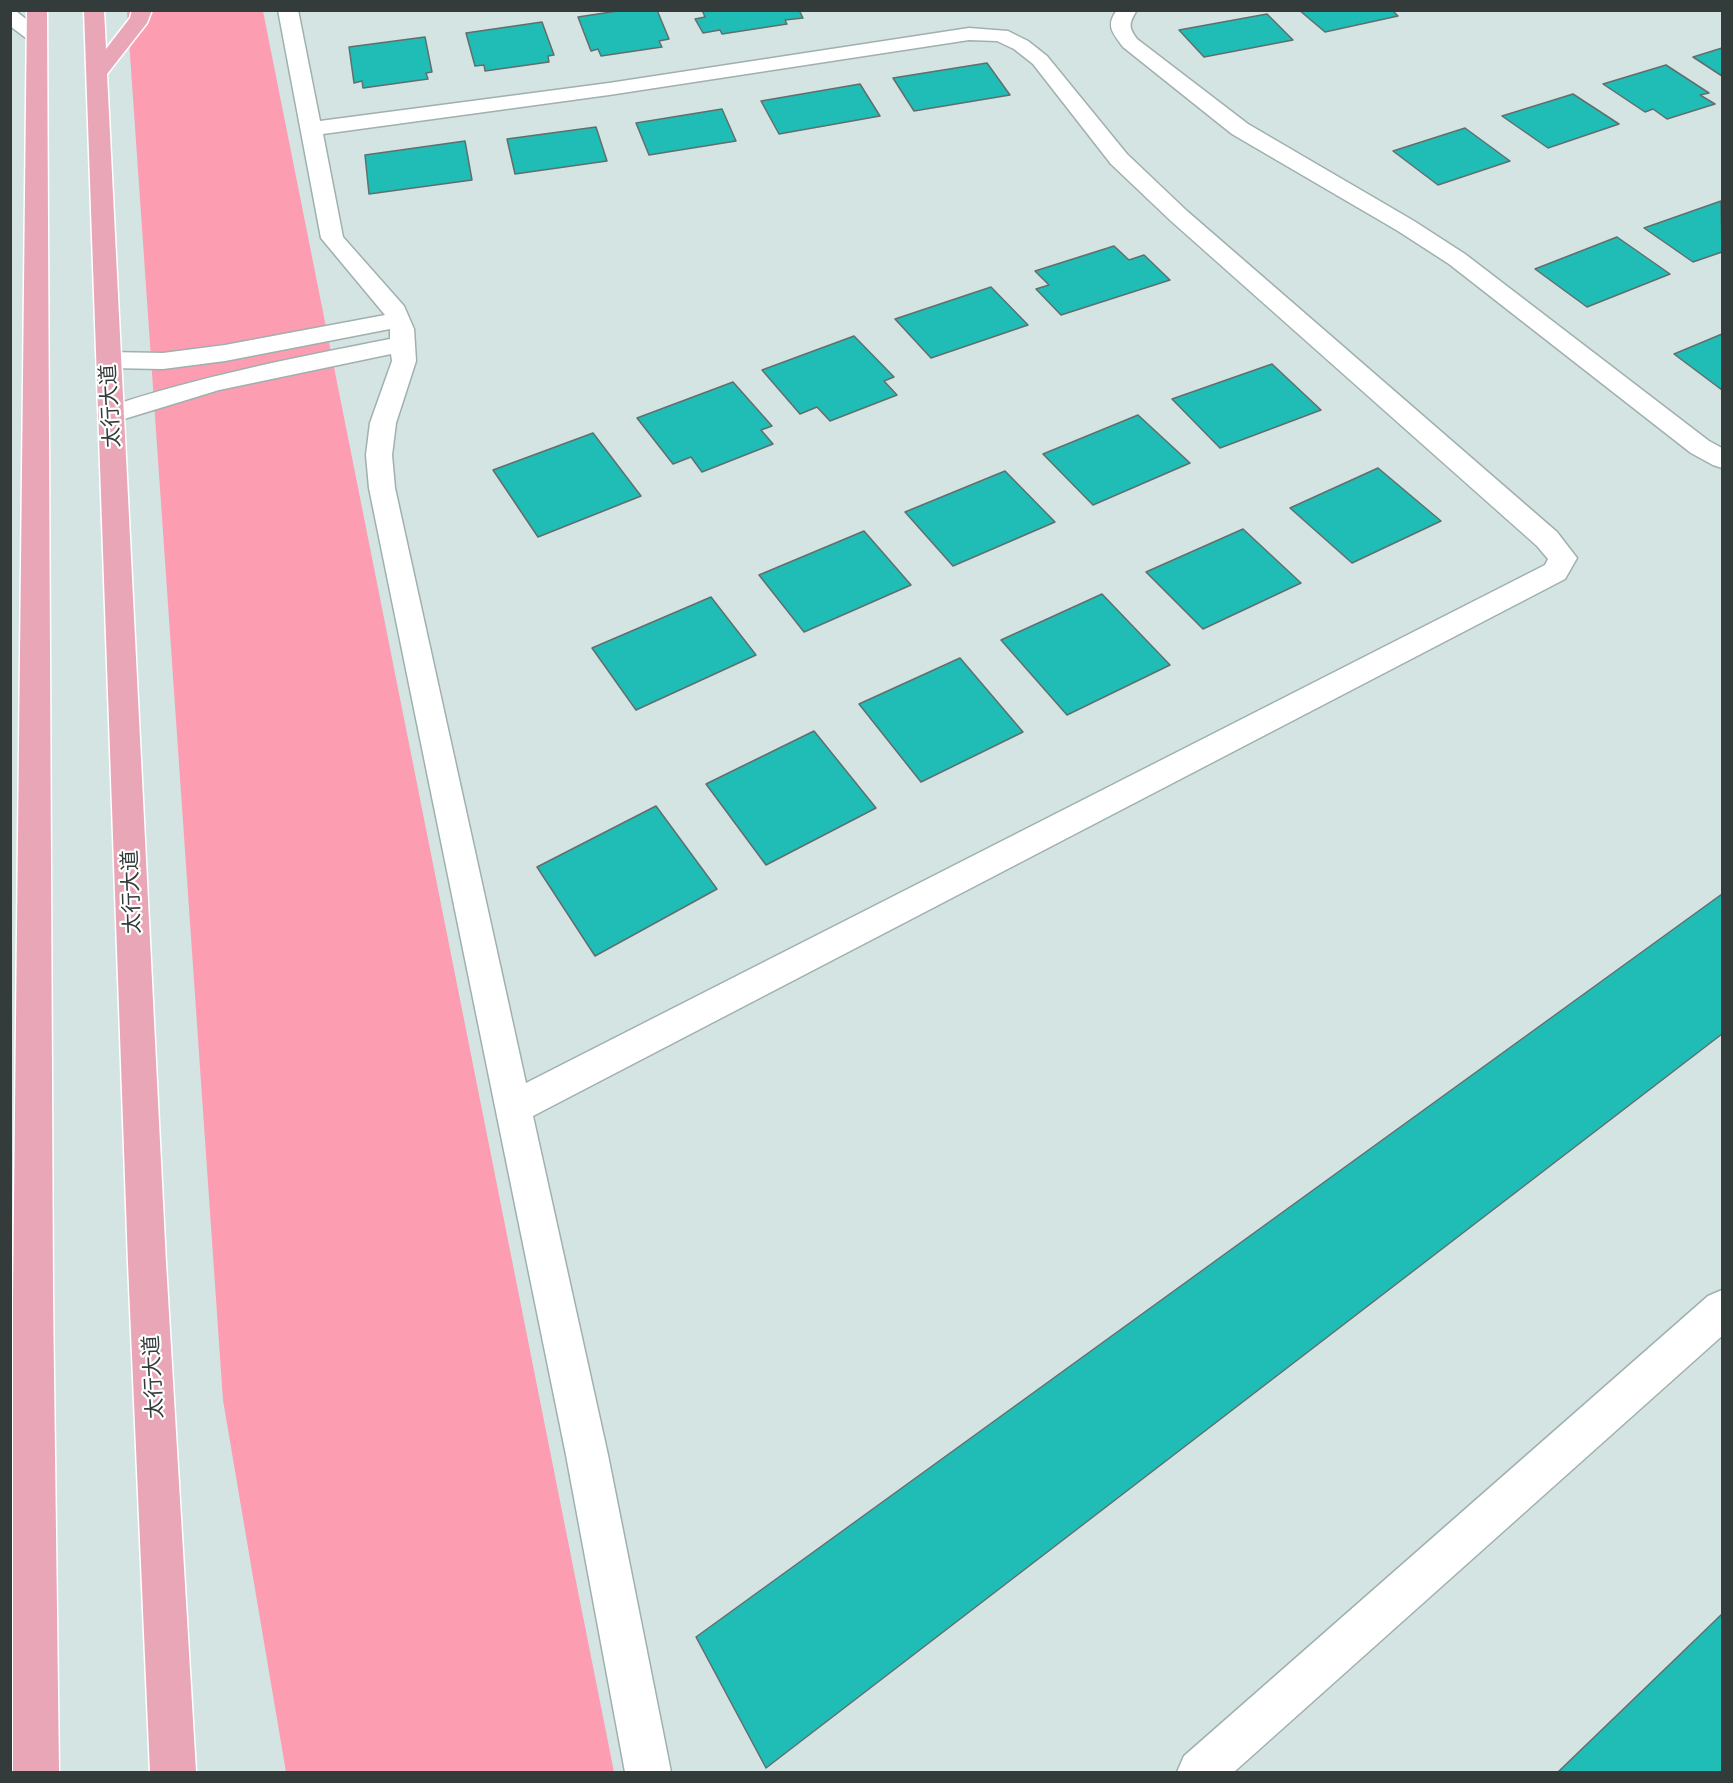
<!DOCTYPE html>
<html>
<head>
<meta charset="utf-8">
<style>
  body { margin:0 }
  #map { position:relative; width:1733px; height:1783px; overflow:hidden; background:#d3e4e3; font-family:Commissioner,sans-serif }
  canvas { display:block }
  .frame { position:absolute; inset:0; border:12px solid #343b3b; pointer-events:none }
</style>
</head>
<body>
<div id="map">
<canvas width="1733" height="1783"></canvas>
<div class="frame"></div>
</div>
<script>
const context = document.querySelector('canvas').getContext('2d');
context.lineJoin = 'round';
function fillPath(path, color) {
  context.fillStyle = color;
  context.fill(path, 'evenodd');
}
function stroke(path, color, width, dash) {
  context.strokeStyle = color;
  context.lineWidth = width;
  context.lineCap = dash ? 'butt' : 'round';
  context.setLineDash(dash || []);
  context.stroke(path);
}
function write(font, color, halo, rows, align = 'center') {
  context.font = font + ' Commissioner,"Noto Sans SC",sans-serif';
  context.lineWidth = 4.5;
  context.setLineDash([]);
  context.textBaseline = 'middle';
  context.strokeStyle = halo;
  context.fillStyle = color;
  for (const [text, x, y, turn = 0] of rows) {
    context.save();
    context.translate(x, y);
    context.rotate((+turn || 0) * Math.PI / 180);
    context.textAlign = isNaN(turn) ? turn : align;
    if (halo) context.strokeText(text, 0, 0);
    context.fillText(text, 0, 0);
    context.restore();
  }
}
fillPath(new Path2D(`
  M127,11H263L614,1772H286L223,1400Z`), '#fc9db2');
const building = new Path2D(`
  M624,10H657L669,39L659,41L662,47L601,56L598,49L591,51L578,17Z
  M702,10H799L803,18L785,20L787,24L722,34L720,30L703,33L695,19L705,17Z
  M1299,10H1392L1398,16L1325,32Z
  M1267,14L1293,40L1204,57L1179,30Z
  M542,22L554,55L548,56L549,62L485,71L484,65L475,66L466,33Z
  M425,37L432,72L426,73L428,79L363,88L362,81L354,83L349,47Z
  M1722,48V76L1693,57Z
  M987,63L1010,95L914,111L893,78Z
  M1666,65L1709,93L1700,95L1715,104L1667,119L1653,109L1645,112L1603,84Z
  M860,84L880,116L779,134L761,101Z
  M1573,94L1619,124L1548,148L1502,116Z
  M722,109L736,141L649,155L636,123Z
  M596,127L607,161L515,174L507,139Z
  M1465,128L1510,161L1438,185L1393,151Z
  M465,141L472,180L369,194L365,155Z
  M1721,201L1722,252L1693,262L1644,228Z
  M1617,237L1670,274L1587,307L1535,269Z
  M1114,246L1129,260L1144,255L1170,280L1061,315L1036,289L1049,285L1035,271Z
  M991,287L1028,325L931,358L895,319Z
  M1722,334V390L1674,354Z
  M854,336L894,377L884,381L897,395L830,421L817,407L800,414L762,370Z
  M1272,364L1321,410L1220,448L1172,399Z
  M733,382L772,426L761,430L773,444L702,472L691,457L673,464L637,418Z
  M1138,415L1190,463L1093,505L1043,454Z
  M593,433L641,496L538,537L493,470Z
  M1378,468L1441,521L1352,563L1290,508Z
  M1005,471L1055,522L953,566L905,512Z
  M1243,529L1301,583L1203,629L1146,572Z
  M864,531L911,585L804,632L759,575Z
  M1102,594L1170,665L1067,715L1001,640Z
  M711,597L756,655L636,710L592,648Z
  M960,658L1023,732L921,782L859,704Z
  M814,731L876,808L766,865L706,784Z
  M656,806L717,889L595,956L537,867Z
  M1722,894V1034L766,1768L696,1637Z
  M1722,1614V1772H1558Z`);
fillPath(building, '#20bcb6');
stroke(building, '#606f6e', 1.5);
const minor = new Path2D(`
  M10,10L17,12L44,33L47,37L44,41H30L10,26Z
  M278,10H298L320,121L609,83L969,28L1008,31L1028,41L1047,56L1127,154L1187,211L1557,532L1577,558L1565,579L533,1116L608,1455L671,1772H625L566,1455L369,488L366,455L370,423L392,361L391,354L219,390L111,423L102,421L98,415L102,409C196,377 293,358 390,339V329L225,361L163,369L108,368L99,366L96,360L99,354L108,352L163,353L225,345L385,315L321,238ZM969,40L997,41L1014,49L1033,64L1111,164L1171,221L1537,546L1548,559L1545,565L526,1083L395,488L392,455L396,423L416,361L414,329L404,306L343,237L323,134L609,95Z
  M1117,10H1137C1129,23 1128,27 1137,39L1248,124L1414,221L1465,254L1709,441L1722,448V468L1713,465L1691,453L1449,264L1398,231L1232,134L1123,47C1113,33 1105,26 1117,10Z
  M1722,1290V1336L1234,1772H1177L1184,1756L1708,1296Z`);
const major = new Path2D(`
  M27,10H47L53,1296L59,1772H13V1296Z
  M84,10H104L106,49L130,18L132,10H152L147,23L107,74L166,1263L196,1772H150L128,1263Z`);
stroke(minor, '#9fb0ae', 3);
stroke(major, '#fff', 3);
fillPath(minor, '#fff');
fillPath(major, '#e8a6b7');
write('21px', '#343b3b', '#fff', [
  ["太行大道",110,406,-93],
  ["太行大道",131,892,-92],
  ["太行大道",153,1377,-93]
]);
</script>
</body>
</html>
